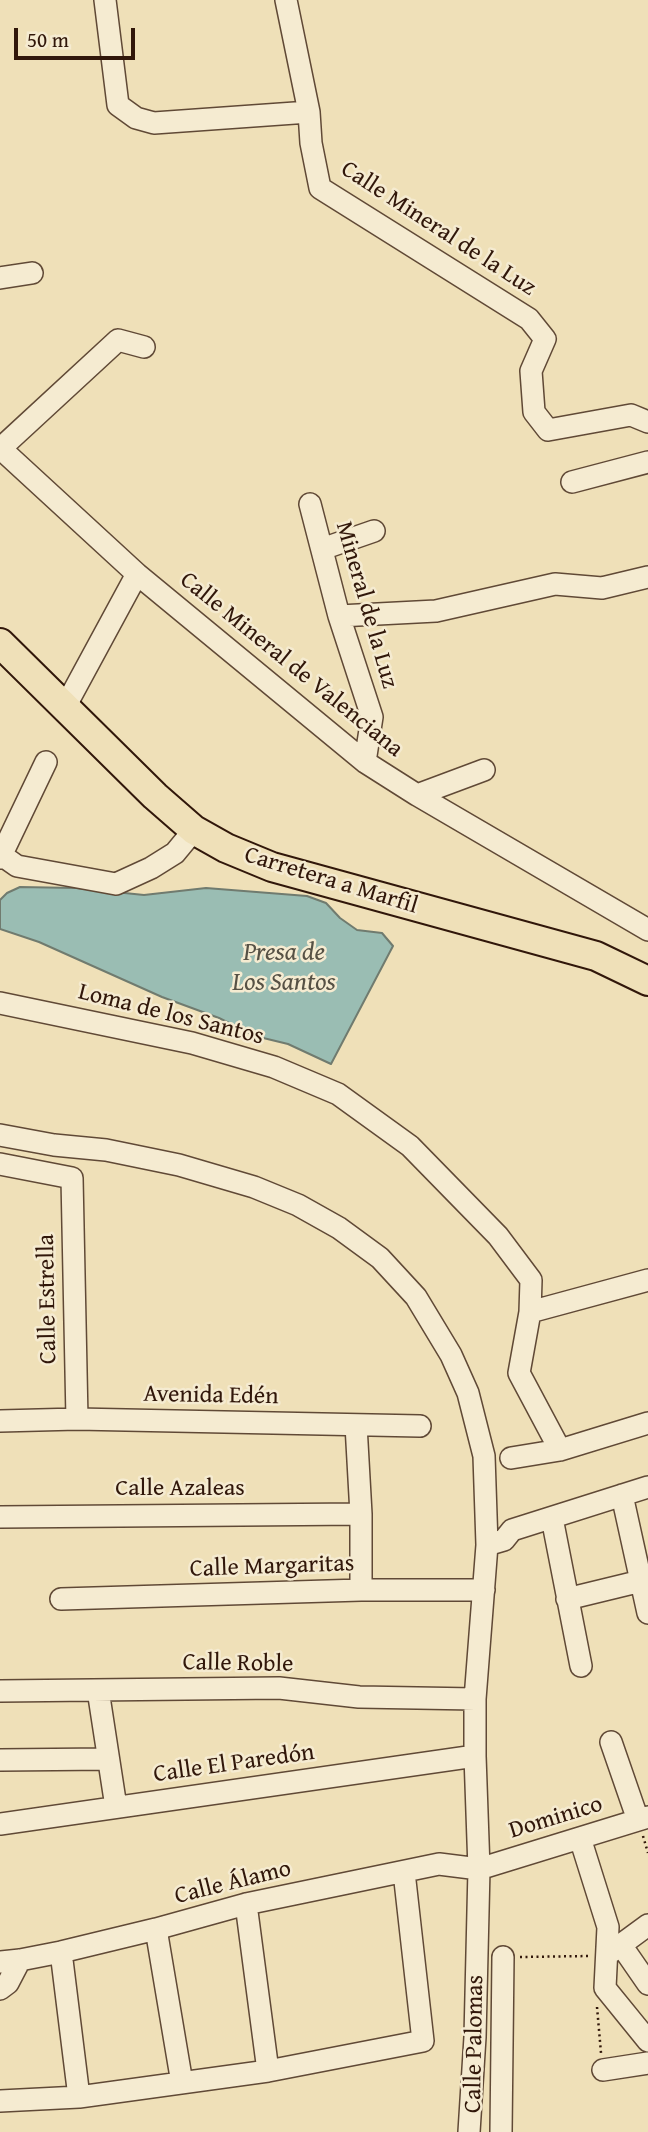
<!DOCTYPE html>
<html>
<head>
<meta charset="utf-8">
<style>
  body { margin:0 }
  #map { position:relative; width:648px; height:2132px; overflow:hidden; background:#efe0b8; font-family:"Gentium Book Plus",serif }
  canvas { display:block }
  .scale { position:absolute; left:14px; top:28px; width:121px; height:32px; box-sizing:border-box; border:4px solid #31170a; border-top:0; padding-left:9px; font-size:21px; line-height:24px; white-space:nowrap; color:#31170a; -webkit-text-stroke:5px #f5ebd1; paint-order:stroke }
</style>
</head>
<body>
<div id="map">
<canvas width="648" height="2132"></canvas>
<div class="scale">50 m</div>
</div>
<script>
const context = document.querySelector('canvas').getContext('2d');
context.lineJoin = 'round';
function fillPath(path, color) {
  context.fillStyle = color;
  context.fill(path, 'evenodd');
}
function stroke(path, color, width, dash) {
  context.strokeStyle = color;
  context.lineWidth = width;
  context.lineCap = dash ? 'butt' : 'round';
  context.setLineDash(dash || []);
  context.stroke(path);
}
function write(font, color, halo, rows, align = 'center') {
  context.font = font + ' "Gentium Book Plus",serif';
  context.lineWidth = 5;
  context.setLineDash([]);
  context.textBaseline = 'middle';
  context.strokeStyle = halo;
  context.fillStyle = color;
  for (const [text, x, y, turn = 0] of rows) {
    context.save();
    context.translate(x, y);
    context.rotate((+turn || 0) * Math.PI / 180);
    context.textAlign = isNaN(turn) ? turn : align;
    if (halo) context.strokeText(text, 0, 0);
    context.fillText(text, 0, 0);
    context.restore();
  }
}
const water = new Path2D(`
  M20,887L76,888L144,895L206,888L307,896L326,903L340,918L357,930L382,933L393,946L331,1064L288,1044L255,1036L219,1018L162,997L39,942L0,929V900L7,893Z`);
fillPath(water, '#9abdb3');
stroke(water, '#707b6f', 2);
const minor = new Path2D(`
  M105,0L118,105L136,118L154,123L309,112
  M286,0L309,112L311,143L320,188L529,319L545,339L531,371L534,412L548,430L631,415L648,422
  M0,278L32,273
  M0,448L137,574L365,762L417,795L648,930
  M1,448L118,340L144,347
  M572,482L648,462
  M310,504L339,616L372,717L365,762
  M322,549L374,531
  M339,616L436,611L555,584L602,588L648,577
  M65,707L137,574
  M417,795L484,770
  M0,854L17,866L116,884L151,868L175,853L194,830
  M0,858L46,762
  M0,1003L192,1043L274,1067L338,1094L410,1146L498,1236L531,1280L530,1312L519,1373L560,1450
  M0,1135L54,1145L106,1150L179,1165L254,1187L298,1205L339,1228L380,1258L416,1297L451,1355L468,1393L484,1456L487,1545L475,1699V1756L479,1869L475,2037L469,2132
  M0,1164L72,1178L77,1419
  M530,1312L648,1280
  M0,1421L77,1419L420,1426
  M356,1425L361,1514V1590
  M511,1458L560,1450L648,1423
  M622,1495L648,1613
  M0,1517L361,1514
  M552,1518L581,1666
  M487,1545L504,1540L512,1530L648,1487
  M61,1599L361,1590H484
  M567,1599L641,1581
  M98,1690L116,1807
  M0,1691L279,1688L359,1697L475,1699
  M611,1742L638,1820
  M0,1760L108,1759
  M0,1824L475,1756
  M580,1838L608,1927L605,1988L648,2041
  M246,1904L268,2071
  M156,1929L182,2083
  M621,1945L648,1984
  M61,1952L79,2097
  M607,1955L648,1925
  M0,1962L20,1960L61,1952L156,1929L246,1904L439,1864L479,1869L648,1817
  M0,1989L8,1983L20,1960
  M603,2070L648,2063
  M0,2101L79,2097L268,2071L423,2041L404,1872
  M501,2132L503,1957`);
const major = new Path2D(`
  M0,643L155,796L194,830L226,848L272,867L596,956L648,981`);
stroke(minor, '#604936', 24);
stroke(major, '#31170a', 32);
stroke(new Path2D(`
  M643,1836L648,1853
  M520,1957L590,1956
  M597,2007L601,2053`), '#31170a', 2.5, [2, 3.5]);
stroke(minor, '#f5ebd1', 21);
stroke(major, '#efe0b8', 28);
write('24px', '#31170a', '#f5ebd1', [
  ["Calle Mineral de la Luz",438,229,33],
  ["Mineral de la Luz",366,605,74],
  ["Calle Mineral de Valenciana",291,665,39],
  ["Carretera a Marfil",331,881,17],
  ["Loma de los Santos",171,1015,14],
  ["Calle Estrella",48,1299,-91],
  ["Avenida Edén",211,1396,1],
  ["Calle Azaleas",180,1489],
  ["Calle Margaritas",272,1567,-2],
  ["Calle Roble",238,1664,1],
  ["Calle El Paredón",234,1764,-8],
  ["Dominico",556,1818,-17],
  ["Calle Álamo",233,1883,-14],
  ["Calle Palomas",475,2044,-89]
]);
write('italic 26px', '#565145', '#f5ebd1', [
  ["Presa de",284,953],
  ["Los Santos",284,983]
]);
</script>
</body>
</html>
